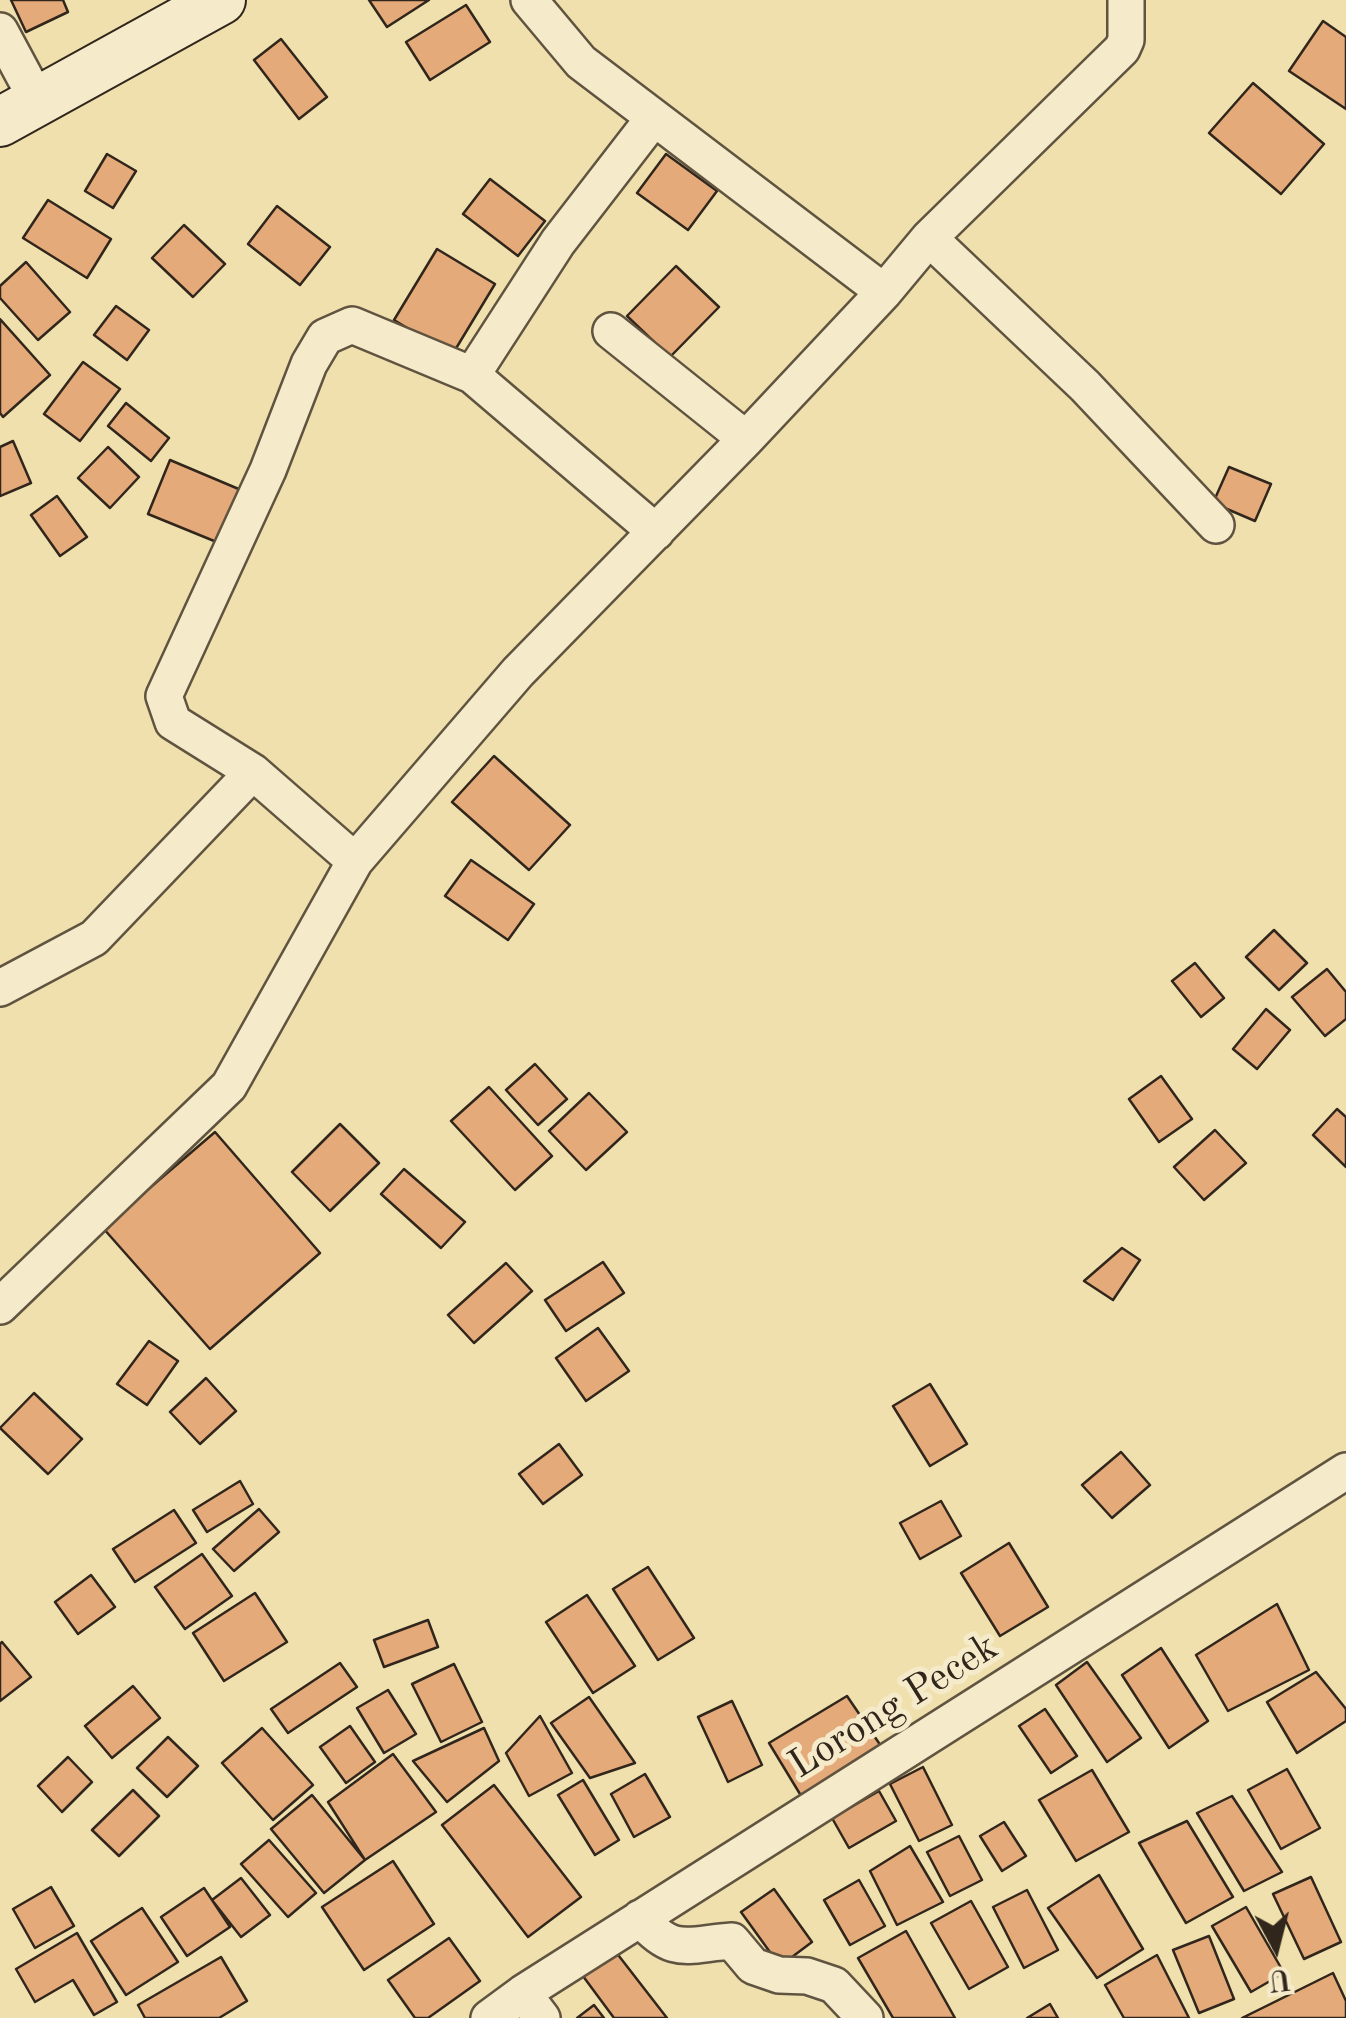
<!DOCTYPE html>
<html>
<head>
<meta charset="utf-8">
<style>
  body { margin:0 }
  #map { position:relative; width:1346px; height:2018px; overflow:hidden; background:#efe0ae; font-family:"Old Standard TT",serif }
  canvas { display:block }
  .north { position:absolute; left:1226px; top:1898px; width:100px; height:100px; -webkit-text-stroke:8px #f5ebca; paint-order:stroke; rotate:173deg; font-size:28px; font-weight:700; line-height:40px; text-align:center; color:#31261b }
  .north::after { content:''; display:block; margin:auto; width:35px; height:45px; background:#31261b; clip-path:polygon(50% 0,100% 100%,50% 72%,0 100%) }
</style>
</head>
<body>
<div id="map">
<canvas width="1346" height="2018"></canvas>
<div class="north">U</div>
</div>
<script>
const context = document.querySelector('canvas').getContext('2d');
context.lineJoin = 'round';
function fillPath(path, color) {
  context.fillStyle = color;
  context.fill(path, 'evenodd');
}
function stroke(path, color, width, dash) {
  context.strokeStyle = color;
  context.lineWidth = width;
  context.lineCap = dash ? 'butt' : 'round';
  context.setLineDash(dash || []);
  context.stroke(path);
}
function write(font, color, halo, rows, align = 'center') {
  context.font = font + ' "Old Standard TT",serif';
  context.lineWidth = 10;
  context.setLineDash([]);
  context.textBaseline = 'middle';
  context.strokeStyle = halo;
  context.fillStyle = color;
  for (const [text, x, y, turn = 0] of rows) {
    context.save();
    context.translate(x, y);
    context.rotate((+turn || 0) * Math.PI / 180);
    context.textAlign = isNaN(turn) ? turn : align;
    if (halo) context.strokeText(text, 0, 0);
    context.fillText(text, 0, 0);
    context.restore();
  }
}
const building = new Path2D(`
  M11,0H63L68,12L26,32Z
  M369,0H429L387,27Z
  M466,5L490,42L430,80L406,42Z
  M1323,21L1346,37V109L1289,71Z
  M281,39L327,97L299,119L254,60Z
  M1253,83L1324,144L1281,194L1209,133Z
  M107,154L136,171L113,208L85,191Z
  M666,154L717,191L688,230L637,193Z
  M490,179L545,221L518,256L463,214Z
  M48,200L111,239L87,278L23,238Z
  M277,206L330,247L300,285L248,244Z
  M184,225L225,264L193,297L152,258Z
  M437,249L495,284L452,355L394,320Z
  M26,262L70,312L38,340L0,298V286Z
  M676,266L719,307L670,357L627,316Z
  M116,306L149,330L127,360L94,335Z
  M0,319L50,375L3,417L0,413Z
  M83,362L120,389L80,441L44,414Z
  M126,403L169,438L151,461L108,426Z
  M13,441L31,483L0,496V447Z
  M108,447L139,477L110,508L78,478Z
  M170,460L241,490L219,543L148,514Z
  M1229,467L1271,484L1255,521L1213,503Z
  M57,496L87,537L60,556L31,515Z
  M494,756L570,825L529,870L452,802Z
  M471,860L534,904L508,940L445,896Z
  M1274,930L1307,963L1279,990L1246,957Z
  M1195,963L1224,998L1201,1017L1172,981Z
  M1327,969L1346,992V1019L1325,1036L1292,997Z
  M1266,1009L1290,1030L1257,1069L1233,1049Z
  M535,1064L567,1099L538,1125L506,1090Z
  M1161,1076L1192,1119L1159,1142L1129,1099Z
  M489,1087L552,1156L515,1190L451,1121Z
  M589,1093L627,1132L586,1170L549,1131Z
  M1337,1109L1346,1117V1167L1313,1135Z
  M340,1124L379,1163L330,1211L292,1172Z
  M1215,1130L1246,1163L1204,1200L1174,1167Z
  M215,1132L320,1253L210,1349L103,1228Z
  M404,1169L465,1222L441,1248L381,1194Z
  M1122,1248L1140,1260L1113,1300L1084,1281Z
  M603,1262L624,1293L566,1331L545,1300Z
  M506,1263L532,1291L474,1343L448,1315Z
  M598,1328L629,1371L586,1401L556,1358Z
  M149,1341L178,1361L147,1405L117,1384Z
  M206,1378L236,1411L200,1444L170,1412Z
  M930,1384L967,1444L930,1466L893,1406Z
  M34,1393L82,1439L48,1474L0,1428Z
  M559,1444L582,1475L543,1504L519,1474Z
  M1121,1452L1150,1485L1112,1518L1082,1485Z
  M240,1481L253,1504L207,1532L193,1510Z
  M941,1501L961,1536L920,1559L900,1523Z
  M259,1509L279,1532L234,1571L213,1549Z
  M174,1510L196,1543L135,1582L113,1549Z
  M1009,1543L1048,1607L1000,1636L961,1573Z
  M202,1554L232,1596L185,1629L155,1587Z
  M648,1567L694,1638L658,1660L613,1589Z
  M91,1575L115,1607L78,1634L55,1602Z
  M255,1593L287,1642L224,1681L193,1633Z
  M587,1595L635,1666L593,1693L546,1622Z
  M1277,1604L1309,1670L1228,1711L1196,1655Z
  M428,1620L438,1647L384,1667L374,1640Z
  M2,1642L31,1677L0,1701V1644Z
  M1161,1648L1208,1721L1169,1748L1122,1675Z
  M1087,1662L1141,1738L1107,1762L1056,1685Z
  M340,1663L357,1687L288,1733L271,1709Z
  M454,1664L482,1722L441,1742L412,1684Z
  M1316,1672L1346,1709V1721L1297,1753L1267,1702Z
  M133,1686L160,1718L112,1758L85,1726Z
  M388,1690L416,1734L384,1753L357,1708Z
  M847,1696L883,1749L803,1799L769,1743Z
  M589,1697L635,1763L590,1778L551,1723Z
  M732,1701L762,1765L728,1782L698,1717Z
  M1045,1709L1077,1756L1051,1773L1019,1726Z
  M540,1716L572,1773L529,1796L506,1753Z
  M350,1726L375,1762L346,1783L320,1747Z
  M262,1728L313,1785L273,1820L222,1763Z
  M484,1728L499,1761L447,1802L413,1761Z
  M168,1737L198,1766L167,1797L137,1768Z
  M393,1754L436,1812L365,1860L328,1802Z
  M68,1757L92,1782L62,1812L38,1786Z
  M923,1767L952,1825L919,1841L890,1784Z
  M1287,1769L1320,1828L1281,1849L1248,1790Z
  M1092,1770L1129,1832L1076,1861L1039,1800Z
  M645,1774L670,1817L634,1837L611,1794Z
  M583,1780L619,1840L595,1855L558,1795Z
  M494,1785L581,1897L528,1937L442,1825Z
  M133,1790L159,1816L119,1856L92,1830Z
  M879,1791L896,1821L849,1848L832,1818Z
  M312,1795L365,1860L324,1893L271,1829Z
  M1232,1796L1282,1872L1244,1891L1197,1813Z
  M1187,1821L1233,1897L1186,1923L1139,1843Z
  M1004,1822L1026,1856L1002,1871L980,1836Z
  M959,1836L982,1880L950,1896L927,1852Z
  M269,1840L316,1893L288,1917L241,1864Z
  M910,1846L943,1902L897,1925L870,1871Z
  M393,1861L434,1924L364,1970L322,1907Z
  M1099,1875L1143,1949L1097,1978L1048,1908Z
  M1311,1877L1341,1942L1304,1959L1273,1894Z
  M241,1878L270,1915L241,1937L212,1900Z
  M859,1880L885,1926L850,1945L824,1900Z
  M51,1887L74,1926L35,1948L13,1909Z
  M204,1888L230,1927L187,1956L161,1917Z
  M774,1889L812,1942L780,1966L741,1912Z
  M1027,1890L1058,1950L1024,1968L993,1907Z
  M971,1901L1008,1967L969,1989L931,1923Z
  M1246,1907L1284,1973L1251,1992L1212,1926Z
  M142,1908L178,1962L126,1995L91,1941Z
  M906,1931L955,2018H893L858,1958Z
  M77,1933L117,2002L94,2015L73,1980L35,2002L16,1969Z
  M1209,1936L1234,1999L1199,2013L1173,1950Z
  M449,1938L480,1981L428,2018H415L388,1980Z
  M612,1947L667,2018H614L577,1968Z
  M1157,1955L1189,2018H1124L1105,1985Z
  M221,1957L247,2001L219,2018H145L138,2005Z
  M1333,1973L1346,2001V2018H1242Z
  M1050,2004L1058,2018H1027Z
  M594,2005L604,2018H577Z`);
fillPath(building, '#e5aa7a');
stroke(building, '#31261b', 2.5);
const minor = new Path2D(`
  M529,0L581,62L884,292
  M0,31L37,100
  M929,238L1085,386L1216,525
  M611,331L746,439
  M472,375L558,242L653,119
  M355,861L253,772L173,722L164,696L268,470L309,364L325,337L352,325L472,375L656,532
  M0,988L94,938L253,772
  M0,1306L229,1086L355,861L518,672L746,439L884,292L929,238L1122,49L1126,40V0
  M640,1918C674,1957 687,1944 732,1941L753,1966L779,1975L807,1976L834,1985L865,2018
  M523,1993L542,2018
  M489,2018L523,1993L1346,1471`);
const secondary = new Path2D(`
  M0,122L221,0`);
stroke(minor, '#605440', 40);
stroke(secondary, '#31261b', 52);
stroke(minor, '#f5ebca', 35);
stroke(secondary, '#f5ebca', 48);
write('40px', '#31261b', '#f5ebca', [
  ["Lorong Pecek",894,1707,-32]
]);
</script>
</body>
</html>
